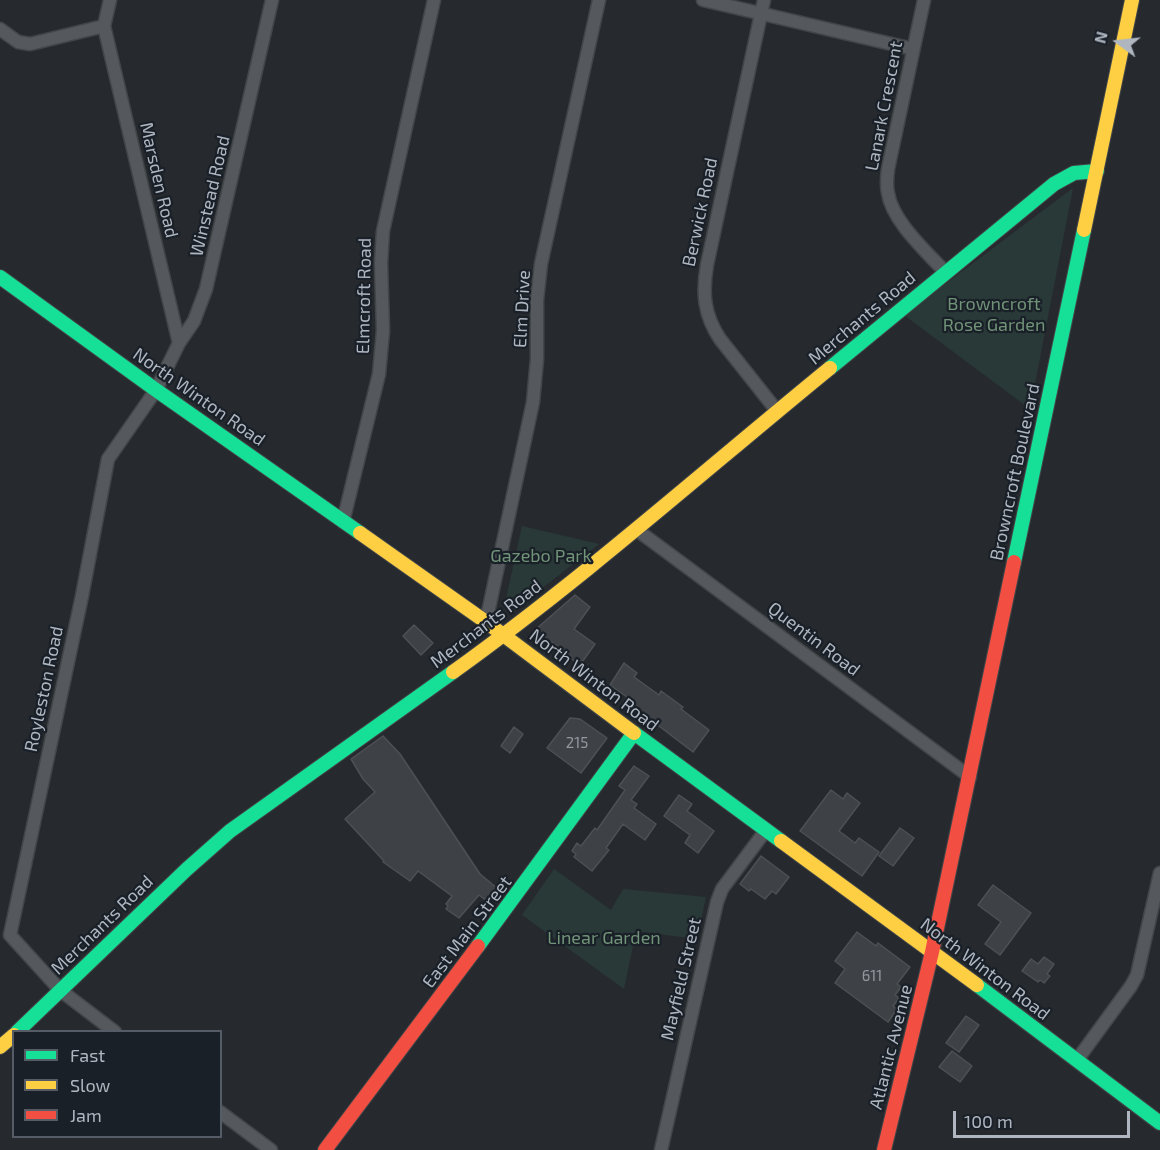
<!DOCTYPE html>
<html>
<head>
<meta charset="utf-8">
<style>
  body { margin:0 }
  #map { position:relative; width:1160px; height:1150px; overflow:hidden; background:#262a2e; font-family:"Exo 2",sans-serif }
  canvas { display:block }
  .legend { position:absolute; left:12px; top:1030px; width:210px; height:108px; box-sizing:border-box; background:#1a2028; border:2px solid #565c65; margin:0; padding:8px 10px; list-style:none; font-size:18px; color:#afb6c0 }
  .legend li { display:flex; align-items:center; gap:12px; height:30px }
  .legend b { width:30px; border:2px solid #565c65 }
  .north { position:absolute; left:1088px; top:12px; width:60px; height:60px; -webkit-text-stroke:4px #1a2028; paint-order:stroke; rotate:285deg; font-size:16px; font-weight:700; line-height:24px; text-align:center; color:#afb6c0 }
  .north::after { content:''; display:block; margin:auto; width:21px; height:27px; background:#afb6c0; clip-path:polygon(50% 0,100% 100%,50% 72%,0 100%) }
  .scale { position:absolute; left:953px; top:1111px; width:177px; height:27px; box-sizing:border-box; border:3px solid #afb6c0; border-top:0; padding-left:8px; font-size:18px; line-height:21px; white-space:nowrap; color:#afb6c0; -webkit-text-stroke:4px #1a2028; paint-order:stroke }
</style>
</head>
<body>
<div id="map">
<canvas width="1160" height="1150"></canvas>
<ul class="legend">
<li><b style="height:8px;background:#16e098"></b>Fast</li>
<li><b style="height:8px;background:#ffcf43"></b>Slow</li>
<li><b style="height:8px;background:#f24e42"></b>Jam</li>
</ul>
<div class="north">N</div>
<div class="scale">100 m</div>
</div>
<script>
const context = document.querySelector('canvas').getContext('2d');
context.lineJoin = 'round';
function fillPath(path, color) {
  context.fillStyle = color;
  context.fill(path, 'evenodd');
}
function stroke(path, color, width, dash) {
  context.strokeStyle = color;
  context.lineWidth = width;
  context.lineCap = dash ? 'butt' : 'round';
  context.setLineDash(dash || []);
  context.stroke(path);
}
function write(font, color, halo, rows, align = 'center') {
  context.font = font + ' "Exo 2",sans-serif';
  context.lineWidth = 4.5;
  context.setLineDash([]);
  context.textBaseline = 'middle';
  context.strokeStyle = halo;
  context.fillStyle = color;
  for (const [text, x, y, turn = 0] of rows) {
    context.save();
    context.translate(x, y);
    context.rotate((+turn || 0) * Math.PI / 180);
    context.textAlign = isNaN(turn) ? turn : align;
    if (halo) context.strokeText(text, 0, 0);
    context.fillText(text, 0, 0);
    context.restore();
  }
}
fillPath(new Path2D(`
  M1073,188L1030,409L904,315Z
  M522,526L599,544L510,613L504,608Z
  M554,869L611,910L623,889L706,897L697,939L636,931L624,989L522,915Z`), '#293938');
const building = new Path2D(`
  M575,595L590,607L574,629L595,644L580,665L570,658L571,656L535,630Z
  M414,625L433,643L421,655L403,636Z
  M624,663L637,673L634,677L659,695L661,691L683,707L681,709L709,730L693,752L659,726L623,703L627,697L610,685Z
  M570,718L580,719L607,738L581,773L547,748Z
  M514,727L523,734L510,753L501,746Z
  M383,736L400,754L480,874L498,889L487,901L479,895L459,918L446,909L448,906L446,904L452,896L418,871L410,881L383,862L384,861L345,819L375,792L363,779L351,759Z
  M634,766L649,776L631,800L637,804L634,808L656,824L645,840L623,824L606,848L609,850L592,871L574,857L576,854L572,851L577,843L581,846L595,828L597,830L625,790L619,786Z
  M831,790L843,799L847,793L860,803L839,831L855,843L859,838L879,852L862,876L800,831Z
  M679,795L692,804L687,811L714,831L698,853L685,843L690,835L664,816Z
  M900,828L914,838L893,866L879,856Z
  M761,856L789,877L776,894L772,891L765,899L751,889L749,891L740,884Z
  M993,885L1031,913L1000,955L985,944L1001,922L978,905Z
  M857,932L876,946L878,943L910,967L897,984L901,987L895,995L899,998L893,1006L897,1009L888,1022L835,983L845,969L835,961Z
  M1044,957L1054,964L1047,974L1050,976L1044,983L1040,980L1038,982L1022,971L1031,959L1038,964Z
  M966,1016L979,1025L959,1052L946,1043Z
  M952,1051L972,1066L960,1082L939,1067Z`);
fillPath(building, '#3e4145');
stroke(building, '#4d5156', 1.5);
const street = new Path2D(`
  M110,0L104,26L179,343
  M703,0L913,49
  M764,0L707,265C702,293 704,315 720,339L777,411
  M924,0L888,169C887,177 886,185 888,193C892,221 926,251 945,272
  M0,29L18,42L30,44L104,26
  M343,522L379,374L383,331L381,263L383,231L434,0
  M637,530L970,777
  M486,622L533,402L537,359V300L541,264L599,0
  M115,1032L60,990L10,935L82,596L108,459L156,390L179,343L194,321L206,289L272,0
  M1077,1060L1131,986L1137,975L1160,873
  M220,1112L271,1150
  M661,1150L717,902L722,889L766,830`);
const fast = new Path2D(`
  M0,277L156,390L360,533
  M830,368L1054,184L1074,173L1097,171
  M1014,562L1084,230
  M478,946L634,733L781,841
  M977,985L1160,1123
  M17,1032L187,869L230,831L453,672`);
const slow = new Path2D(`
  M1084,230L1132,0
  M360,533L486,622L634,733
  M453,672C584,578 705,470 830,368
  M781,841L977,985
  M0,1047L14,1035`);
const jam = new Path2D(`
  M932,952L1014,562
  M325,1150L478,946
  M884,1150L932,952`);
stroke(street, '#434649', 15);
stroke(fast, '#434649', 16);
stroke(slow, '#434649', 16);
stroke(jam, '#434649', 16);
stroke(street, '#55585d', 12);
stroke(fast, '#16e098', 14);
stroke(slow, '#ffcf43', 14);
stroke(jam, '#f24e42', 14);
write('15px', '#9399a1', null, [
  ["215",577,743],
  ["611",872,976]
]);
write('18px', '#afb6c0', '#1a2028', [
  ["Lanark Crescent",884,106,-79],
  ["Marsden Road",159,180,77],
  ["Winstead Road",210,196,-77],
  ["Berwick Road",700,212,-78],
  ["Elmcroft Road",364,296,-89],
  ["Elm Drive",522,309,-87],
  ["Merchants Road",862,318,-40],
  ["North Winton Road",199,397,35],
  ["Browncroft Boulevard",1015,472,-78],
  ["Merchants Road",486,624,-37],
  ["Quentin Road",814,639,37],
  ["North Winton Road",594,680,37],
  ["Royleston Road",44,689,-78],
  ["Merchants Road",102,925,-44],
  ["East Main Street",467,932,-53],
  ["North Winton Road",985,969,37],
  ["Mayfield Street",681,979,-77],
  ["Atlantic Avenue",891,1047,-76]
]);
write('18px', '#719378', '#1a2028', [
  ["Browncroft",994,304],
  ["Rose Garden",994,325],
  ["Gazebo Park",541,556],
  ["Linear Garden",604,938]
]);
</script>
</body>
</html>
